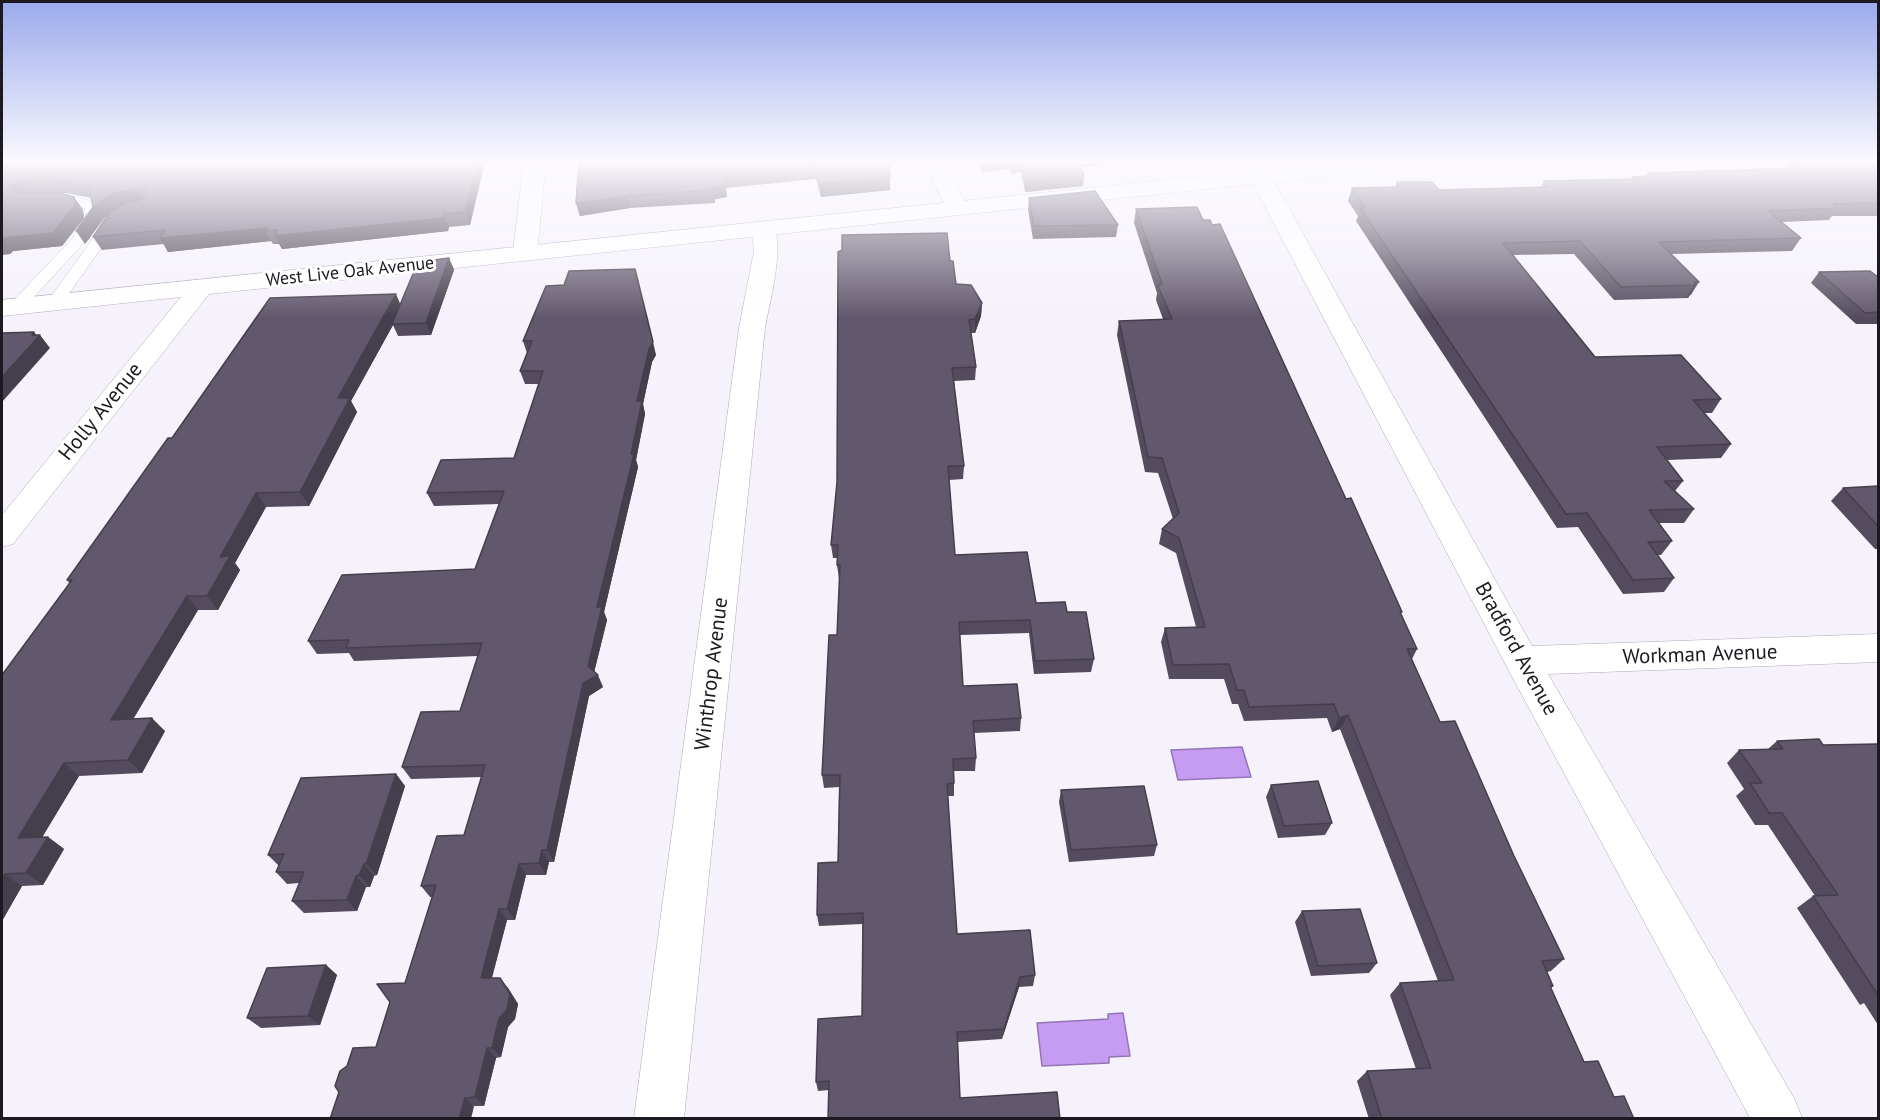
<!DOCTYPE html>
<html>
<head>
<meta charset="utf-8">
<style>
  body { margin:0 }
  #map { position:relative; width:1880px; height:1120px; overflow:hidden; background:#f6f2fc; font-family:"PT Sans",sans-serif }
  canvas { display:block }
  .frame { position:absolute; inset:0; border:3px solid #1d1921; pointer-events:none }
</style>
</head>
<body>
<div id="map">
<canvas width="1880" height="1120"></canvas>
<div class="frame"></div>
</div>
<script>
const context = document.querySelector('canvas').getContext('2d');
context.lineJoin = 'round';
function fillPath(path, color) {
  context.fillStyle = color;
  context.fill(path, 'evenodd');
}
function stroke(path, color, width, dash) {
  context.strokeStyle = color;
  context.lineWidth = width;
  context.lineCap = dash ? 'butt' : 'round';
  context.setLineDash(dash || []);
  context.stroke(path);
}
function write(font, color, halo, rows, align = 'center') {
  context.font = font + ' "PT Sans",sans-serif';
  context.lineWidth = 6;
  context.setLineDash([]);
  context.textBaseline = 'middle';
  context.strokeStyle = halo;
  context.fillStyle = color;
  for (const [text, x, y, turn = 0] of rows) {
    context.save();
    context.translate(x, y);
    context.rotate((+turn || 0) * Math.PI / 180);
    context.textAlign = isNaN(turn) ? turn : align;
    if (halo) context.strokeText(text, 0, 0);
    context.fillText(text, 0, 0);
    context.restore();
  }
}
const water = new Path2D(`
  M1242,747L1251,777L1178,780L1171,750Z
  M1123,1013L1130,1056L1109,1057V1063L1042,1066L1037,1023L1108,1019V1014Z`);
fillPath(water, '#c59cf1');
stroke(water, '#9375b3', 1.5);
const service = new Path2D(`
  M52,195H66L97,202L100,219L81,246L22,310H10L8,307L10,304L71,240L86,219L85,208L47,202L45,199Z
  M114,216L121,220L61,305H49L47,302L49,299L109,217Z`);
const minor = new Path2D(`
  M524,161H546L537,253L533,258L525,260L517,258L513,253Z
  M924,161H945L968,208L965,213L957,215L949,213Z
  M1260,170L1268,171L1271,176L1532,646L1878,634V662L1548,674L1795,1100L1802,1118H1750L1509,671L1249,176L1252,171Z
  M764,222L772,224C786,244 769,304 765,328L684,1118H634L739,328L754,251L752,229L756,224Z`);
const tertiary = new Path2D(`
  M1351,161H1425L1422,165L1415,167L209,294L13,544L2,547V515L181,297L2,316V300Z`);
stroke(service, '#b0a5bd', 1);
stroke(minor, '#b0a5bd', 1);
stroke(tertiary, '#b0a5bd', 1);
fillPath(service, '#fff');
fillPath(minor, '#fff');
fillPath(tertiary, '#fff');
fillPath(new Path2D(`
  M2,161H480L483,170L470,225L449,227L448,231L282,249L279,244H273L271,241L168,252L164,244L102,250L93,237L109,214L105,217L85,244L93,207L92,198L66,193H60L74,197L83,210L84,218L62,246L13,251L10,254Z
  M579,161H890V190L821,197L816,179L726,188L727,197L715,199V203L630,208L580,216L576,203Z
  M977,161H1137L1080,167L1084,174L1083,186L1025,192L1021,172L1012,173L1009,169L982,172Z
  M1878,161V216H1832L1829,220L1782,222L1801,238L1792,251L1671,254L1699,282L1691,295H1690L1688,298L1614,300L1574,254L1513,255L1595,357L1721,399L1712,413H1704L1731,444L1721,458L1667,460L1683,481L1675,491L1694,509L1684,523H1658L1672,541L1661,555H1657L1674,578L1664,592L1623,594L1578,527L1557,528L1356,221L1358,216L1348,201L1352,188L1395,187L1397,182L1439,190L1541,187L1544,181L1630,180L1632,177L1646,176L1648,173L1784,169L1788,162Z
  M1029,198L1118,225L1116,237L1033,239L1028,210Z
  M1136,209L1203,220L1402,612L1401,614L1417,649L1412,659L1440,722L1514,856L1564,959L1551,971L1547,972L1553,986L1551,988L1584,1062L1634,1119H1369L1357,1081L1367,1071L1416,1069L1390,995L1400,983L1438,981L1340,729L1332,732L1327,718L1244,721L1238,704H1232L1224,679H1169L1161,642L1165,628L1196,627L1176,553L1159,544L1162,529L1173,519L1158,473L1145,472L1117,335L1119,321L1163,319L1156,300L1157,293L1134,223Z
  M449,258L454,270L431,335L398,336L393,325L351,401L357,412L309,506L266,507L235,563L240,570L218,610H198L133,719L165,731L142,773L79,776L42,837H48L64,849L43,885L22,886L2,921V675L70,584L67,580L172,438L400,304Z
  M950,261L956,284L982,303L981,316L975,333H971L976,367L975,380L954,381L964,466L963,479L949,480L955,555L1036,603L1067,612L1094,659L1091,672L1034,674L1029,633L960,635L963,686L1021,718L1020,731L974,733L976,758L975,771H954V796H948L957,934L1035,975L1033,986L1019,987L1002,1039L958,1042L960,1098L1060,1119L829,1090L818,1091L816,1082L862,1016L863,924L819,926L817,915L838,862L839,787L824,788L822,775L837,635L840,579H839L837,565L838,558H833L831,545Z
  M1819,272L1878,277V324H1856L1811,283Z
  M546,286L656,355L652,362L643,404L645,414L636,460L638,467L604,612L607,620L594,672L603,687L589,696L554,862H549L546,875H526L515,920H507L492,978L508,988L518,1004L515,1019L508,1027L501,1057L496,1058L484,1106H474L376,1047L405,983L432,897H430L421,886L464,835L482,777L411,779L402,767L460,711L478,656L354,661L349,653L317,654L308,641L475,569L499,504L434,506L427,493L514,458L539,384H525L520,371L527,353L523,341Z
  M1878,486V549H1875L1831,501L1843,488Z
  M1777,741L1823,745L1878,744V1025L1864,1003L1860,1005L1797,908L1813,896H1815L1768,825H1755L1736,796L1744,789L1727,763L1739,750L1768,749Z
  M396,774L405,786L377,875L374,876L370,887H366L357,911L304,913L292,901L299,883L287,884L276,872L279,866L268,855Z
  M1271,785L1332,823L1325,835L1278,838L1266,797Z
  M1061,790L1157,845L1154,856L1069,862L1059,802Z
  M1302,911L1377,963L1369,973L1311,976L1295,922Z
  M326,965L337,975L320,1025L261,1028L247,1018Z`), '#544c5e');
fillPath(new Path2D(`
  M478,161H480L483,170L470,225L465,212Z
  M890,161V190L821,197L820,184Z
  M983,161H1010L1009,169L982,172Z
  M1013,161H1022L1021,172L1012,173Z
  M1072,161H1137L1071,168Z
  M1084,174L1083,186L1025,192L1026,180Z
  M724,176L727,197L715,199V203L713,187Z
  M18,181L27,194L18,199L9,186Z
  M138,188L146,201L119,207L105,217L85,244L76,231L97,204L111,194Z
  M627,196L630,208L580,216L576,203Z
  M74,197L83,210L84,218L62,246L13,251L10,254L2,255V240L3,238Z
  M444,214L449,227L448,231L282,249L275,236Z
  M267,228L266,231L271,241L168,252L160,238Z
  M449,258L454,270L431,335L426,323Z
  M1694,285H1696L1688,298H1686Z
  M396,294L402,308L392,324L393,325L351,401L357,412L309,506L300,492L338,398Z
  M982,303L981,316L975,333V319Z
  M34,332L38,337L40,335L50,348L2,402V377Z
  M653,342L656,355L652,362L643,404L645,414L636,460L638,467L604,612L607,620L593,677L598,675L603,687L589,696L554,862L547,850L588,666L597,607L631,454L637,401L649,349Z
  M256,493L266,507L235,563L240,570L218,610L207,596L220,557Z
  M187,596L198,610L125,733L111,720Z
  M1348,715L1340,729L1332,732L1339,718Z
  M152,718L165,731L142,773L128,760Z
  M64,763L79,776L34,851L18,838Z
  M396,774L405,786L377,875L366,864Z
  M48,837L64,849L43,885L26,873Z
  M542,850L549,862L546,875L539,863Z
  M364,864L374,876L370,887L359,875Z
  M519,864L526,875L515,920L507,909Z
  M5,874L22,886L2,921V880Z
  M356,876L366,887L357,911L347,900Z
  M499,909L507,920L489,988L481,978Z
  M326,965L337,975L320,1025L308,1016Z
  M1020,977L1019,987L1002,1039L1004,1029Z
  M500,978L508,988L518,1004L515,1019L508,1027L501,1057L492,1048L499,1018Z
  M487,1048L496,1058L484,1106L475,1097Z
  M465,1098L474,1106L471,1119H459Z`), '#453e4c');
const building = new Path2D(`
  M2,161H478L465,212L444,214L443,218L275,236L278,230L266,231L267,228L160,238L165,230L93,237L110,212L123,204L144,199L147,195L145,190L138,188L111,194L97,204L76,231L93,207L89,187L57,180L18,181L9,186L17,193L57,192L74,197L75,205L53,233L3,238L2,240Z
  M579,161H890V177L820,184L815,167L724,176L725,185L713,187V190L627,196L576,203Z
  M1022,161H1076L1084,174L1026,180Z
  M1818,161H1878V203L1833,204L1838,208L1768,211L1801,238L1659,242L1699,282H1694L1696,285L1621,287L1580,241L1503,243L1595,357L1681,355L1721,399L1693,400L1731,444L1657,447L1683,481H1664L1694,509L1649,510L1672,541L1648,542L1674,578L1633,580L1587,513L1566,514L1360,208H1365L1352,188L1400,187L1397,182H1432L1439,190L1549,187L1544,181L1634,179L1632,177L1651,176L1648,173L1797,168L1788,162Z
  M1095,191L1118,225L1034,226L1029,198Z
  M1197,207L1203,220H1210L1212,225L1220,224L1346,499L1351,498L1402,612H1400L1417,649H1407L1440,722L1455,721L1514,856L1564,959L1542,961L1553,986H1550L1584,1062L1598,1061L1614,1097L1624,1096L1634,1119H1382L1367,1071L1431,1068L1400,983L1454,980L1348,715L1339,718L1334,704L1249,707L1244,690H1237L1229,664L1173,665L1165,628L1205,627L1179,538L1162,529L1179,513L1162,458L1148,457L1119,321L1172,319L1158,286L1162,284L1136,209Z
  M947,233L950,261H953L956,284L971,285L982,303L975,319L969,320L976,367L952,368L964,466H948L955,555L1027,552L1036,603L1065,602L1067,612H1086L1094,659L1035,661L1030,620L959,622L963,686L1017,684L1021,718L973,721L976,758L953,759L954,783L947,784L957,934L1030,930L1035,975L1020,977L1004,1029L957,1032L960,1098L1057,1092L1060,1119H828L829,1081L816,1082L818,1019L862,1016L863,913L817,915L818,863L838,862L840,775H822L829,635H837L840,565H837L838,545H831L837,482L838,252L842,250V235Z
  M449,258L426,323L392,324L418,262Z
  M635,269L653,342L649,349L637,401H642L631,454H634L597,607H602L588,666L598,675L583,683L547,850H542L539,863L519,864L507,909H499L481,978H500L510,994L507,1010L499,1018L492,1048H487L475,1097L465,1098L459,1119H330L339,1092L335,1086L340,1071L347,1066L353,1048L376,1047L390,1002L377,984L405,983L436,885L421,886L437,836L464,835L485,765L402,767L421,712L460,711L482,643L346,648L349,640L308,641L342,575L475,569L504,491L427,493L441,460L514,458L543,371H520L532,341H523L546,286L564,285L569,271Z
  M1870,271L1878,277V312L1865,313L1819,272Z
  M396,294L338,398H350L300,492L256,493L220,557L230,556L207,596H187L111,720L152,718L128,760L64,763L18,838L48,837L26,873L5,874L2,880V675L72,580H67L168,438H172L270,298Z
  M34,332L32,335H40L2,377V333Z
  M1878,486V526L1843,488Z
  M1819,739L1823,745L1878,744V995L1813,896L1838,895L1782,813H1769L1750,783H1762L1739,750L1783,749L1777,741Z
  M396,774L366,864H364L359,875L356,876L347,900L292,901L304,872H276L284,854L268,855L301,778Z
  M1318,781L1332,823L1284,826L1271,785Z
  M1144,786L1157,845L1071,850L1061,790Z
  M1360,909L1377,963L1318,966L1302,911Z
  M326,965L308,1016L247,1018L267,968Z`);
fillPath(building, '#62586d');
stroke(building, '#453e4c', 1.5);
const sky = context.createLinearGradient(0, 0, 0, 318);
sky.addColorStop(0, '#9aaaec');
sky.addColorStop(0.51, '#fbf9fe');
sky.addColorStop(1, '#fbf9fe00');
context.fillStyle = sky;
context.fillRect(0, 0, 1880, 318);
write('18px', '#1d1921', '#fff', [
  ["West Live Oak Avenue",350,272,-6]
]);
write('21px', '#1d1921', '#fff', [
  ["Holly Avenue",101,412,-51],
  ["Bradford Avenue",1516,649,61],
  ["Workman Avenue",1700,655,-2],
  ["Winthrop Avenue",712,674,-83]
]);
</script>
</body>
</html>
